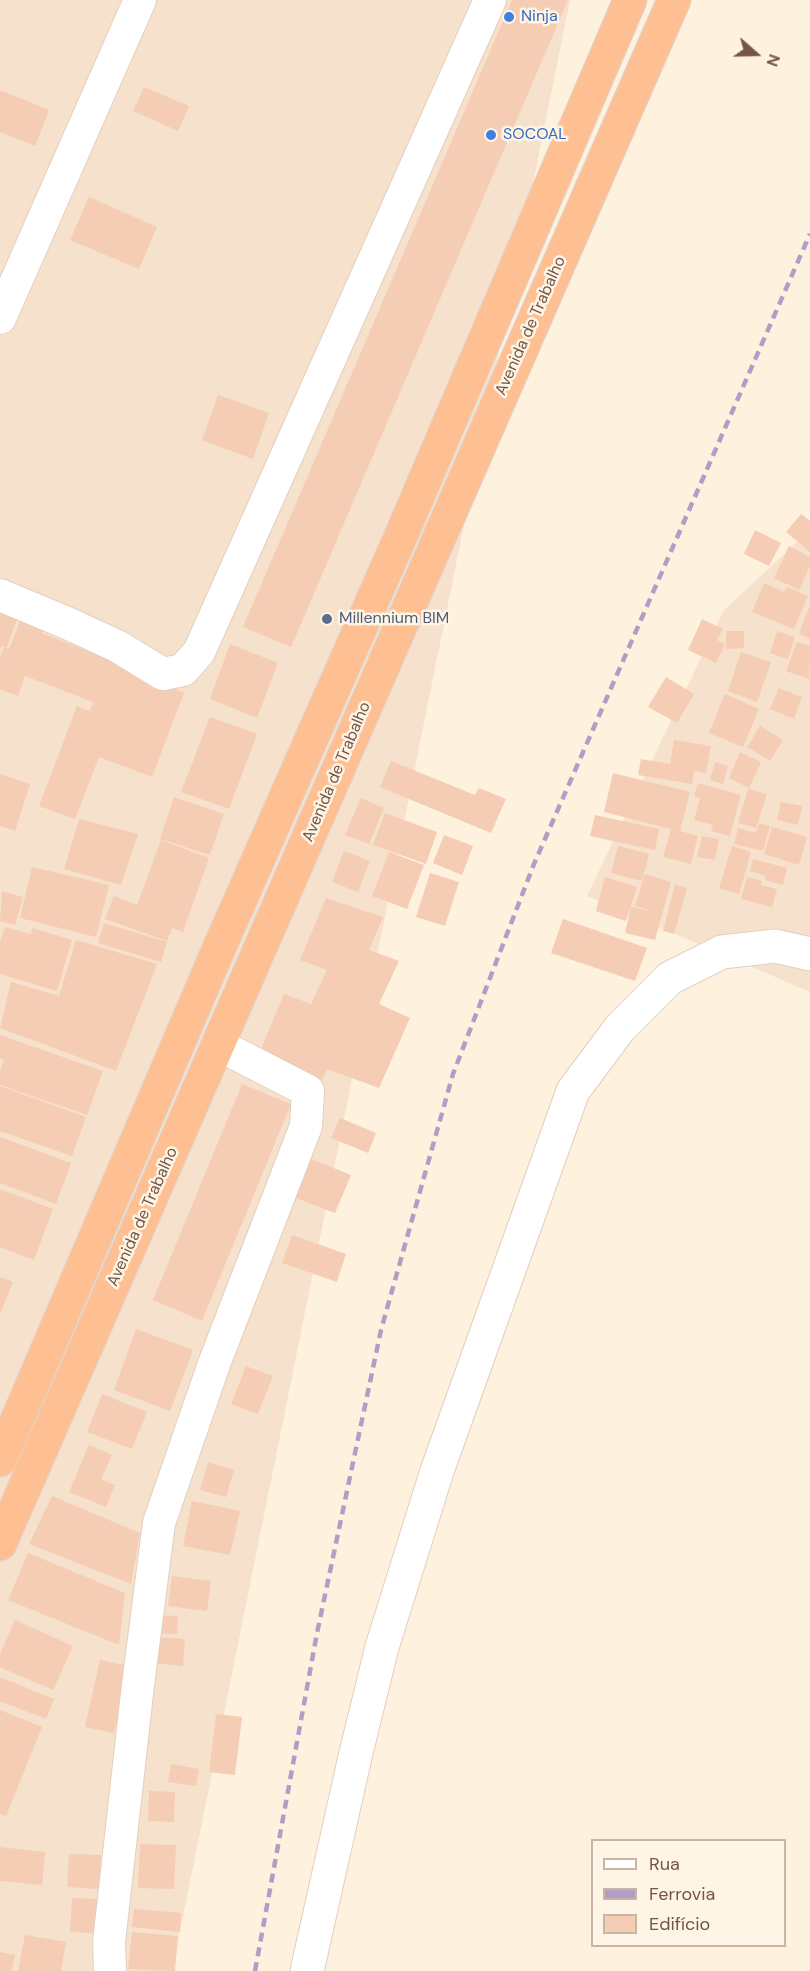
<!DOCTYPE html>
<html>
<head>
<meta charset="utf-8">
<style>
  body { margin:0 }
  #map { position:relative; width:810px; height:1971px; overflow:hidden; background:#fef1de; font-family:"DM Sans",sans-serif }
  canvas { display:block }
  .legend { position:absolute; left:591px; top:1839px; width:195px; height:108px; box-sizing:border-box; background:#fff5e6; border:2px solid #c8b5a6; margin:0; padding:8px 10px; list-style:none; font-size:18px; color:#755545 }
  .legend li { display:flex; align-items:center; gap:12px; height:30px }
  .legend b { width:30px; border:2px solid #c8b5a6 }
  .north { position:absolute; left:726px; top:24px; width:60px; height:60px; -webkit-text-stroke:4px #fff5e6; paint-order:stroke; rotate:110deg; font-size:16px; font-weight:700; line-height:24px; text-align:center; color:#755545 }
  .north::after { content:''; display:block; margin:auto; width:21px; height:27px; background:#755545; clip-path:polygon(50% 0,100% 100%,50% 72%,0 100%) }
</style>
</head>
<body>
<div id="map">
<canvas width="810" height="1971"></canvas>
<ul class="legend">
<li><b style="height:8px;background:#fff"></b>Rua</li>
<li><b style="height:8px;background:#b39dc7"></b>Ferrovia</li>
<li><b style="height:16px;background:#f5ccb4"></b>Edifício</li>
</ul>
<div class="north">N</div>
</div>
<script>
const context = document.querySelector('canvas').getContext('2d');
context.lineJoin = 'round';
function fillPath(path, color) {
  context.fillStyle = color;
  context.fill(path, 'evenodd');
}
function stroke(path, color, width, dash) {
  context.strokeStyle = color;
  context.lineWidth = width;
  context.lineCap = dash ? 'butt' : 'round';
  context.setLineDash(dash || []);
  context.stroke(path);
}
function write(font, color, halo, rows, align = 'center') {
  context.font = font + ' "DM Sans",sans-serif';
  context.lineWidth = 5;
  context.setLineDash([]);
  context.textBaseline = 'middle';
  context.strokeStyle = halo;
  context.fillStyle = color;
  for (const [text, x, y, turn = 0] of rows) {
    context.save();
    context.translate(x, y);
    context.rotate((+turn || 0) * Math.PI / 180);
    context.textAlign = isNaN(turn) ? turn : align;
    if (halo) context.strokeText(text, 0, 0);
    context.fillText(text, 0, 0);
    context.restore();
  }
}
fillPath(new Path2D(`
  M0,0H570L172,1971H0Z
  M810,530V992L587,896L724,610Z`), '#f6e2cc');
fillPath(new Path2D(`
  M512,0H568L291,647L243,627Z
  M144,87L189,106L178,131L133,111Z
  M0,90L49,110L35,146L0,132Z
  M89,197L157,227L139,269L70,240Z
  M218,395L269,413L253,459L202,440Z
  M801,514L810,521V552L786,532Z
  M755,530L781,543L769,566L744,554Z
  M789,546L810,557V566L799,590L774,578Z
  M764,583L784,592L787,587L808,596L794,629L752,612Z
  M810,605V639L799,634Z
  M0,610L18,617L7,647L2,646L0,650Z
  M21,619L44,628L42,633L110,660L184,693L152,777L99,757L75,819L39,806L77,706L90,711L93,702L25,676L18,696L0,689V658L4,647L9,649Z
  M702,619L723,629L717,640L725,644L716,663L688,650Z
  M726,631H744V648L726,649Z
  M777,631L795,637L788,659L770,653Z
  M797,642L810,646L809,679L786,671Z
  M230,644L278,663L257,718L210,699Z
  M741,652L771,662L757,702L728,691Z
  M666,677L694,694L677,723L648,707Z
  M779,688L802,697L794,719L770,709Z
  M725,694L759,709L743,747L709,733Z
  M210,717L257,734L229,809L181,792Z
  M760,726L783,740L770,761L747,747Z
  M674,740L711,746L706,773L694,771L692,784L638,775L641,759L670,764Z
  M740,752L761,762L749,788L729,778Z
  M391,761L475,795L479,788L506,799L491,833L380,787Z
  M715,762L728,766L723,784L710,780Z
  M613,773L690,792L680,831L698,836L691,864L663,857L671,829L604,812Z
  M0,774L30,784L15,831L0,826Z
  M698,783L741,795L730,836L711,831L713,825L694,820L700,798L694,796Z
  M748,789L767,794L756,828L738,823Z
  M174,797L224,814L210,855L160,839Z
  M361,798L384,808L369,844L345,835Z
  M781,802L802,806L798,825L777,820Z
  M385,813L437,832L426,864L373,845Z
  M595,815L659,829L655,850L590,836Z
  M79,819L138,834L121,885L64,869Z
  M759,823L770,826L763,851L734,844L738,828L756,833Z
  M772,827L807,837L799,865L764,854Z
  M444,835L473,846L462,875L433,863Z
  M702,836L719,839L715,860L697,857Z
  M161,840L209,858L183,932L172,928L167,941L105,919L114,896L137,905Z
  M618,846L649,854L642,881L611,873Z
  M732,846L751,852L739,894L719,888Z
  M344,851L370,861L358,892L332,882Z
  M389,852L424,865L407,909L372,896Z
  M753,859L787,868L783,885L765,880L766,876L750,871Z
  M32,867L109,885L96,937L20,918Z
  M430,873L459,882L445,926L416,917Z
  M645,874L671,882L655,940L625,933L631,907L655,912L635,906Z
  M605,877L637,887L626,921L596,911Z
  M747,877L762,881L761,885L777,889L772,907L741,899Z
  M675,884L687,888L674,934L663,931Z
  M2,891L23,897L15,925L0,921Z
  M326,898L383,917L369,950L399,961L379,1004L410,1018L379,1088L327,1069L322,1080L259,1054L284,994L311,1004L327,970L300,960Z
  M563,919L647,948L635,981L551,953Z
  M104,923L167,942L161,962L98,943Z
  M5,927L31,934L32,928L72,940L57,991L0,974V942Z
  M76,940L157,964L116,1071L0,1028L11,982L59,996Z
  M0,1035L103,1071L87,1115L0,1085V1070L4,1060L0,1058Z
  M242,1084L291,1104L202,1321L153,1300Z
  M0,1086L86,1117L72,1156L0,1131Z
  M340,1118L376,1133L368,1153L331,1138Z
  M0,1137L71,1163L56,1204L0,1183Z
  M311,1159L351,1175L335,1213L296,1198Z
  M0,1189L53,1209L34,1260L0,1247Z
  M292,1235L346,1254L337,1282L282,1263Z
  M0,1277L13,1282L0,1314Z
  M136,1329L193,1350L170,1411L114,1390Z
  M246,1366L273,1376L258,1414L231,1404Z
  M102,1394L147,1412L132,1449L87,1432Z
  M89,1445L112,1455L101,1479L115,1485L106,1507L69,1492Z
  M208,1462L234,1470L226,1497L200,1490Z
  M52,1496L140,1533L131,1584L29,1544Z
  M192,1501L240,1511L230,1555L183,1546Z
  M28,1553L125,1593L119,1645L8,1600Z
  M172,1576L211,1581L207,1611L168,1606Z
  M156,1615L178,1616L177,1634L155,1633Z
  M15,1620L73,1646L53,1690L0,1667V1654Z
  M155,1637L185,1639L183,1666L153,1663Z
  M100,1660L129,1666L114,1733L85,1727Z
  M0,1677L54,1699L46,1719L0,1701Z
  M0,1710L42,1727L6,1816L0,1814Z
  M216,1714L242,1717L235,1775L209,1772Z
  M171,1764L199,1769L196,1786L168,1782Z
  M149,1791L175,1792L174,1822L148,1821Z
  M140,1844L176,1845L174,1889L138,1888Z
  M0,1847L45,1852L42,1885L0,1881Z
  M69,1854L101,1855L99,1889L67,1887Z
  M72,1898L97,1899L96,1933L70,1932Z
  M134,1909L181,1913L180,1932L132,1927Z
  M132,1932L178,1936L175,1971L128,1969Z
  M25,1935L66,1942L61,1971H18Z
  M0,1952L15,1955L12,1971H0Z`), '#f5ccb4');
const minor = new Path2D(`
  M0,318L140,0
  M0,595L67,623L117,646L163,674L183,670L199,652L490,0
  M110,1971L109,1942L138,1685L159,1523L214,1364L306,1126L308,1091L219,1045`);
const tertiary = new Path2D(`
  M307,1971L355,1757L382,1647L437,1471L573,1091L620,1028L670,978L722,952L775,946L810,954`);
const trunk = new Path2D(`
  M0,1460L220,946L400,538L630,0
  M0,1544L674,0`);
stroke(minor, '#e4cebd', 34);
stroke(tertiary, '#e4cebd', 35);
stroke(trunk, '#ded6d2', 35);
stroke(minor, '#fff', 32);
stroke(tertiary, '#fff', 33);
stroke(trunk, '#fec092', 33);
stroke(new Path2D(`
  M255,1971L317,1633L381,1330L453,1074L534,864L810,234`), '#b39dc7', 4.5, [9, 6]);
for (const [x, y, r, color] of [
  [509,17,6,"#3f7fe0"],
  [491,135,6,"#3f7fe0"],
  [327,619,6,"#5c6f8a"]
]) {
  const dot = new Path2D();
  dot.arc(x, y, r, 0, 2 * Math.PI);
  context.fillStyle = color;
  context.fill(dot);
  stroke(dot, '#fff5e6', 2);
}
write('16px', '#366cbe', '#fff5e6', [
  ["Ninja",521,17],
  ["SOCOAL",503,135]
], 'left');
write('16px', '#755545', '#fff5e6', [
  ["Avenida de Trabalho",531,326,-66],
  ["Avenida de Trabalho",337,772,-67],
  ["Avenida de Trabalho",143,1217,-66]
]);
write('16px', '#4e5e75', '#fff5e6', [
  ["Millennium BIM",339,619]
], 'left');
</script>
</body>
</html>
